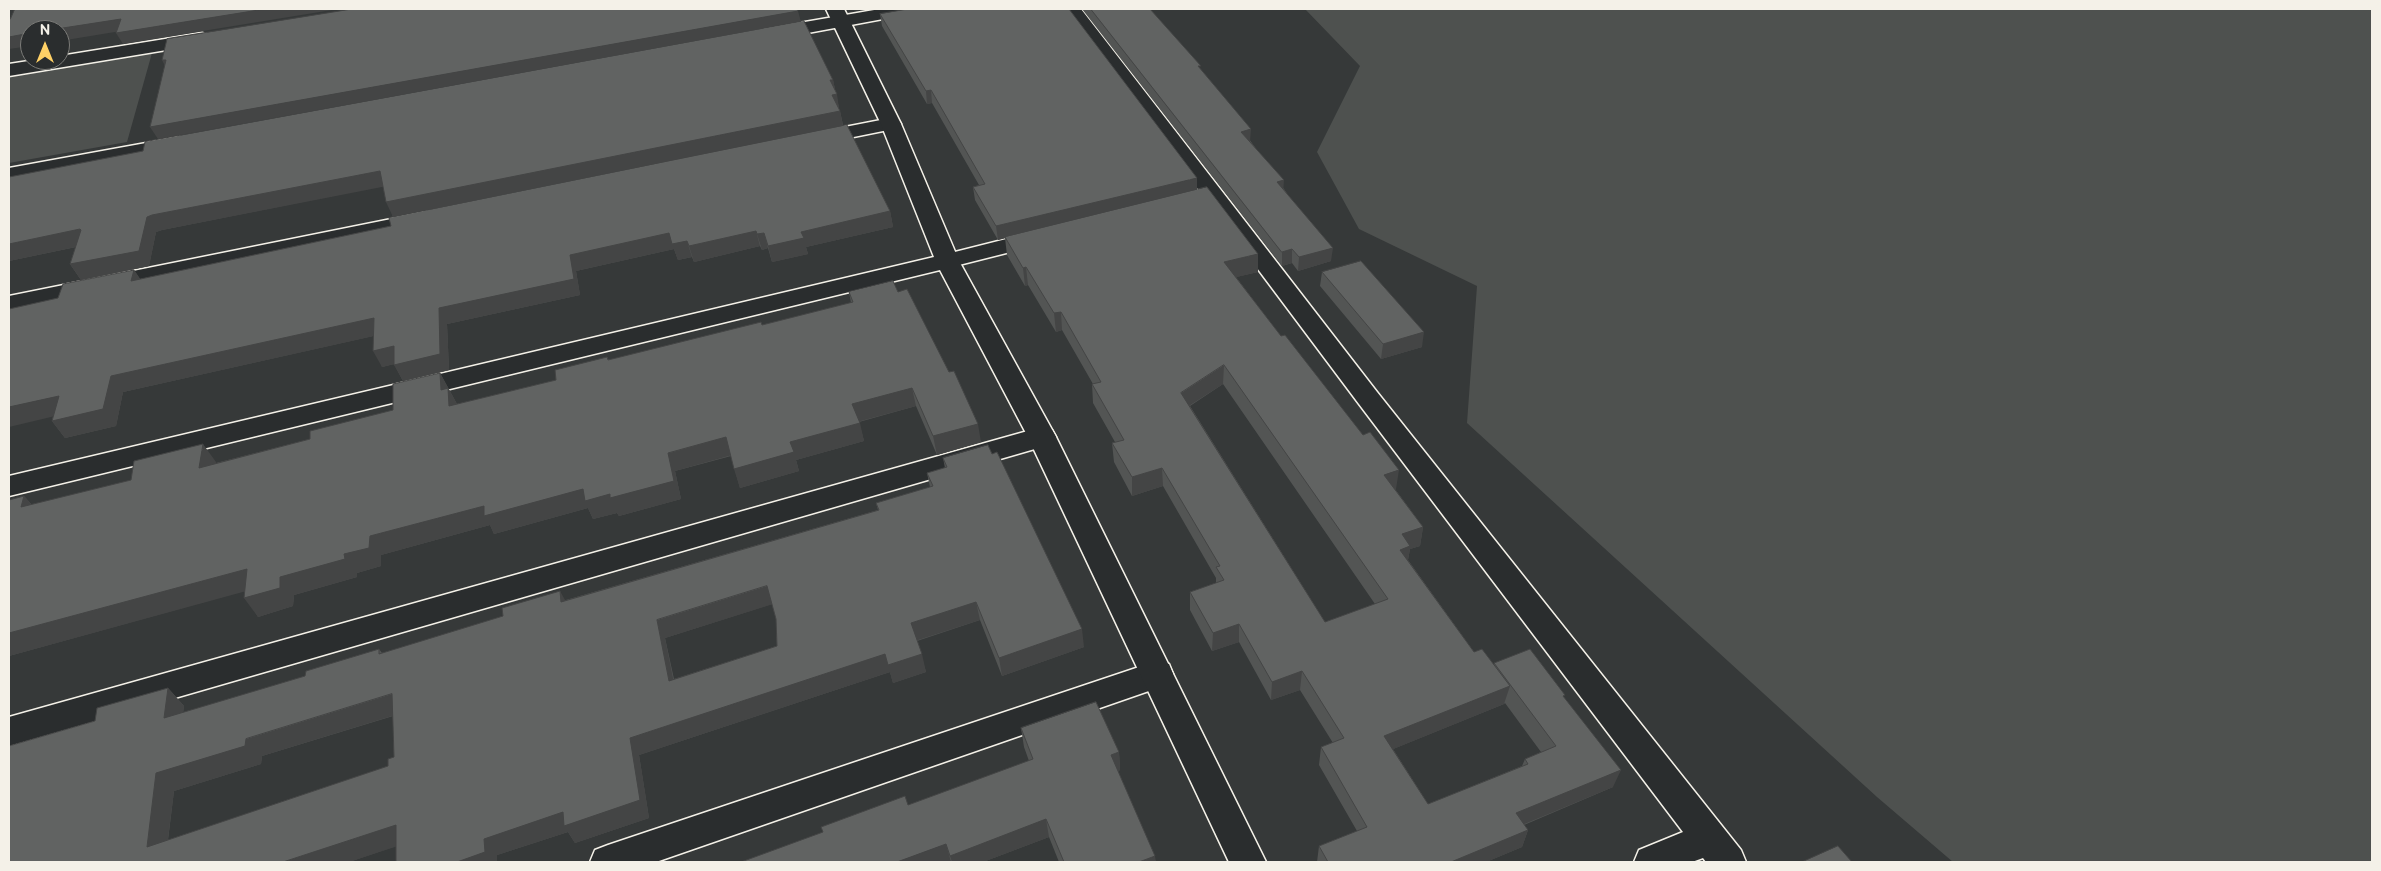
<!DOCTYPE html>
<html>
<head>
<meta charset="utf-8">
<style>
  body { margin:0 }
  #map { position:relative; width:2381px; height:871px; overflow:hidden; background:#363939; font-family:"Balsamiq Sans",sans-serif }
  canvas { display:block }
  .frame { position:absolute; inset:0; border:10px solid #f4f1e8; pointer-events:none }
  .north { position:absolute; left:20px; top:20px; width:50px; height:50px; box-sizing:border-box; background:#2a2d2e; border:1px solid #7b7b78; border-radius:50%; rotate:0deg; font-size:14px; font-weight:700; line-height:20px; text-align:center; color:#f4f1e8 }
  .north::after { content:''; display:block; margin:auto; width:18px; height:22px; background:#ffd166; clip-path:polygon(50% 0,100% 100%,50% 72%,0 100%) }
</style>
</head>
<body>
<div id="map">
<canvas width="2381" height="871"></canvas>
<div class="frame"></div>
<div class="north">N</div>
</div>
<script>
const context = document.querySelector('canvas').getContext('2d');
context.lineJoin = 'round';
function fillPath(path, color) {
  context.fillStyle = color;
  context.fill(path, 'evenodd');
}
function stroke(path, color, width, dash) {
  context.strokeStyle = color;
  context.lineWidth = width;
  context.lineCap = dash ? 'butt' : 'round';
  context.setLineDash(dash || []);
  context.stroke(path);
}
fillPath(new Path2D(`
  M1305,9H2372V862H1953L1877,797L1467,423L1477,286L1359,229L1317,152L1360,66Z
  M152,53L127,142L9,163V77Z`), '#4e514f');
const minor = new Path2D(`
  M880,9H919L916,13L910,14L770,40L763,38L761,34L763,30L770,28Z
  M1063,9H1081L1377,392L1741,850L1746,862H1706L1703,858L1692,862H1634L1639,850L1683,832L1359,404Z
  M202,33L209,35L211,39L209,43L9,76V64L35,60H60V56Z
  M891,118L898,120L901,124L898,128L814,145L807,143L803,139L807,135L814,133Z
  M179,137L186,139L190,143L186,147L9,182V168Z
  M426,212L434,214L437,219L434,224L9,312V296Z
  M1042,230L1050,232L1054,237L1050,242L947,268L939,266L935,261L939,256Z
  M1042,427L1052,430L1056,437L1052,444L9,746V717Z
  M1157,661L1169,664L1173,674L1169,684L656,862H590L595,850L608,845Z`);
const tertiary = new Path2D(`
  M826,9H844L901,124L959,261L1056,437L1266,862H1229L1028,437L940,270L9,496V476L934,257L881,124Z`);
stroke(minor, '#f4f1e8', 3);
stroke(tertiary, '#f4f1e8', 3);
fillPath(minor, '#2a2d2e');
fillPath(tertiary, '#2a2d2e');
fillPath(new Path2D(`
  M1082,9H1150L1201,70L1284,189L1331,261L1298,271L1292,263L1282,266Z
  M880,14L1197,190L1258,272L1236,277L1396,489H1395L1423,527L1420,546L1410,549L1408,560L1474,652L1494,665V663L1564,698L1613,787L1524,825L1528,830L1522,847L1486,862H1317L1319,846L1357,831L1319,765L1321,747L1333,743L1300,690L1271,700L1239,642L1212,651L1190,610V592L1216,583V578L1163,486L1132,496L1114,462L1112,443L1115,442L1093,403L1092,384H1093L1062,330L1056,332L1028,285L1025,286L1007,255L1005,238L998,240L975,200L973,187L979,185L932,103L927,104L882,26ZM1223,384L1375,604L1325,622L1190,406ZM1505,703L1541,752L1525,759L1522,766L1428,804L1393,749L1504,704Z
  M833,80L839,108V109L840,111L843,125L890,211L893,227L806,247L808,254L772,262L768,248L762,250L760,246L694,262L692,257L678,260L674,249L576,271L580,295L447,324L449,370L403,381L394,364L382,367L373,336L123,392L116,426L65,438L52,421L53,417L58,298L134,270L140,279L391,226L660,163L393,217L383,186L162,230L156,232L149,266L81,280L70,264L76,247L9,261V177Z
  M1322,272L1422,347L1381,359L1320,286Z
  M849,292H898L981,442L937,455L916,406L859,422L864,441L796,460L799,471L740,488L731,456L675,471L681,499L619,516L617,513L593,519L588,508L494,534L490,525L381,555V566L357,573V577L294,595L293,606L258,617L244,591L9,656V500L24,496L32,505L131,480L216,462V463L310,439L393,410L440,373L457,404L556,380L607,357L609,360L762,325L851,303Z
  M943,458L1084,647L1002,676L980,620L917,641L926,672L893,683L890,672L639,755L649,818L575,843L568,832L497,855V862H396V846L349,862H9L95,721L168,688L184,706L183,713L305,676L379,649L382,653L878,510L876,503L930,487L927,473L945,468ZM772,604L776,619L777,646L674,679L665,638ZM393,716L394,757L388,766L168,840L174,791L261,764L262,756Z
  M1021,728L1119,752L1120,770L1118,771L1156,862H1059L1049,837L983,862H951L908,805L1029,761L1024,747Z`), '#535554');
fillPath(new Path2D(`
  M265,9H338L123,44L116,33Z
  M798,11L801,22L158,139L150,127Z
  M121,19L127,30L60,41V30H50Z
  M30,33V46L9,49V37Z
  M162,60H166L168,72Z
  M830,80H833L836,94Z
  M931,90L932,103L927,104L926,91Z
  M837,94L839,108L835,109L832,95Z
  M840,111L843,126L393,217L386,202Z
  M1251,129L1250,142L1241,132Z
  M380,171L387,186L162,230L156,232L149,266L81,280L70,264L147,217L152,215Z
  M1197,178V191L998,240L996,226Z
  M1284,180L1283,194L1277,182Z
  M890,211L893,227L806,247L808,254L772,262L768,246L801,232Z
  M80,229L90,244L9,261V244Z
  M756,231L760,246L694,262L689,246Z
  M669,233L687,241L692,257L678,260L674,249L576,271L580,295L447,324L449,370L403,381L394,365L439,308L570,255Z
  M764,233L768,248L762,250L757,234Z
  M1333,248L1331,261L1298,271L1299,257Z
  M1292,249V263L1282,266V252Z
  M1258,254V272L1224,280V262Z
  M1026,267L1028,285L1025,286L1023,268Z
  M134,270L145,286L131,281Z
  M1061,312L1062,330L1056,332L1054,313Z
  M374,318L383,334L123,392L116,426L65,438L52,421L111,376Z
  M1424,332L1422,347L1381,359L1383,344Z
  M394,346L403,362L382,367L373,351Z
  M1224,365L1223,384L1181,411V393Z
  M440,373L458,406L459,425L441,390Z
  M912,388L916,406L857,422L852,404Z
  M59,396L72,412L9,427V407Z
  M860,423L864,441L796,460L799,471L740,488L734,469L790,442Z
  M978,424L981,442L937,455L933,436Z
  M726,437L732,455L675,471L681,499L619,516L617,513L593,519L588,508L494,534L490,525L381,555V566L357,573V577L294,595L293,606L258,617L244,598L280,577L344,554L370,536L484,506Z
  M203,444L216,462L213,486L199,468Z
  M1162,468L1163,486L1132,496V477Z
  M1399,470L1396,489L1381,493L1384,475Z
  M24,496L40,514L21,507Z
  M1423,527L1420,546L1410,549L1407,565L1397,568L1402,534Z
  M247,569L261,587L9,656V633Z
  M767,586L773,604L665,638L677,698L669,681L657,620Z
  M560,591L570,609L561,602Z
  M976,602L980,620L915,641L911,623Z
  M1239,624V642L1212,651L1213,633Z
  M1082,629L1084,647L1002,676L999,658Z
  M885,654L890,672L639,755L649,818L575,843L568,832L497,855V862H457L484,839L630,738Z
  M922,654L926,672L893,683L888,665Z
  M1302,671L1300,690L1271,700L1272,682Z
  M1510,686L1504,704L1381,754L1384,736Z
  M168,688L184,706L180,736L164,718Z
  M392,694L405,712L262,756L261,764L174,791L165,862L147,847L156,773L246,739Z
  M1119,752L1120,770L1112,774L1111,755Z
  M1621,770L1613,787L1510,830L1516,813Z
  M1046,819L1049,837L983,862H952L950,856Z
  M396,825L410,842L349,862H283Z
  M1528,830L1522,847L1486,862H1451Z
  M946,844L951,862H897Z
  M1155,856L1156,862H1139Z`), '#444545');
const building = new Path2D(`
  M15,9H265L116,33L121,19L50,30H30V33L9,37V19H10Z
  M352,9H797L798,11L150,127L166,60H162L167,39Z
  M908,9H1069L1197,178L996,226L973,187L985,184L931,90L926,91L880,14Z
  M1091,9H1150L1201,66H1198L1251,129L1241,132L1284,180L1277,182L1333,248L1299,257L1292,249L1282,252Z
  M804,21L833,80H830L837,94L832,95L840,111L386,202L380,171L152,215L147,217L139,251L70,264L81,230L80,229L9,244V177L143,151L145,142Z
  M847,125L890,211L801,232L804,238L768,246L764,233L757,234L756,231L689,246L687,241L672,244L669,233L570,255L574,279L439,308L440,354L394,365V346L373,351L374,318L111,376L103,409L52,421L59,396L9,407V309L58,298L63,284L134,270L131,281L391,226L389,218Z
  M1207,187L1258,254L1224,262L1281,336L1285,335L1363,435L1370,432L1399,470L1384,475L1423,527L1402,534L1410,546L1400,550L1474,652L1482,649L1510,686L1384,736L1428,804L1528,764L1525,759L1556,746L1494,663L1530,649L1565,695L1563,696L1621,770L1516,813L1528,830L1451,862H1328L1319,846L1367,827L1321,747L1344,738L1302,671L1272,682L1239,624L1213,633L1190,592L1224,580L1216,567L1220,566L1162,468L1132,477L1112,443L1124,440L1092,384L1101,382L1061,312L1054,313L1026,267L1023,268L1005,237ZM1224,365L1388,599L1325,622L1181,393Z
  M1361,261L1424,332L1383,344L1322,272Z
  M893,281L898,292L907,289L949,372L954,371L978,424L933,436L912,388L852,404L860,423L790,442L794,452L734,469L726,437L668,453L674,481L610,498V494L585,501L583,489L484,516V506L370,536L369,548L344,554L345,559L280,577V588L244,598L247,569L9,633V500L24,496L21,507L131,480L134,461L203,444L199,468L310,439V431L393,410V384L440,373L441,390L448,388L449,406L556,380L555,370L607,357L608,360L761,322L762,325L853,302L849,292Z
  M988,445L992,454L997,452L1082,629L999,658L976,602L911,623L922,654L888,665L885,654L630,738L640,800L564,826L563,812L484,839L485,852L457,862H396V825L283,862H9V746L95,721L97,708L168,688L164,718L305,676L306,671L379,649V654L503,616L502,608L560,591L561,602L879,510L876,503L933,486L927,473L947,467L943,458ZM767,586L776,619L777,646L669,681L657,620ZM392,694L394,757L388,759V766L147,847L156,773L245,746L246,739Z
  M1096,702L1119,752L1111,755L1155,856L1139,862H1064L1046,819L950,856L946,844L897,862H741L823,832L821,827L905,796L908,805L1033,759L1021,728Z
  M1838,846L1852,862H1802Z`);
fillPath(building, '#616362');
stroke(building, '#444545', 1);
</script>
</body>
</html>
